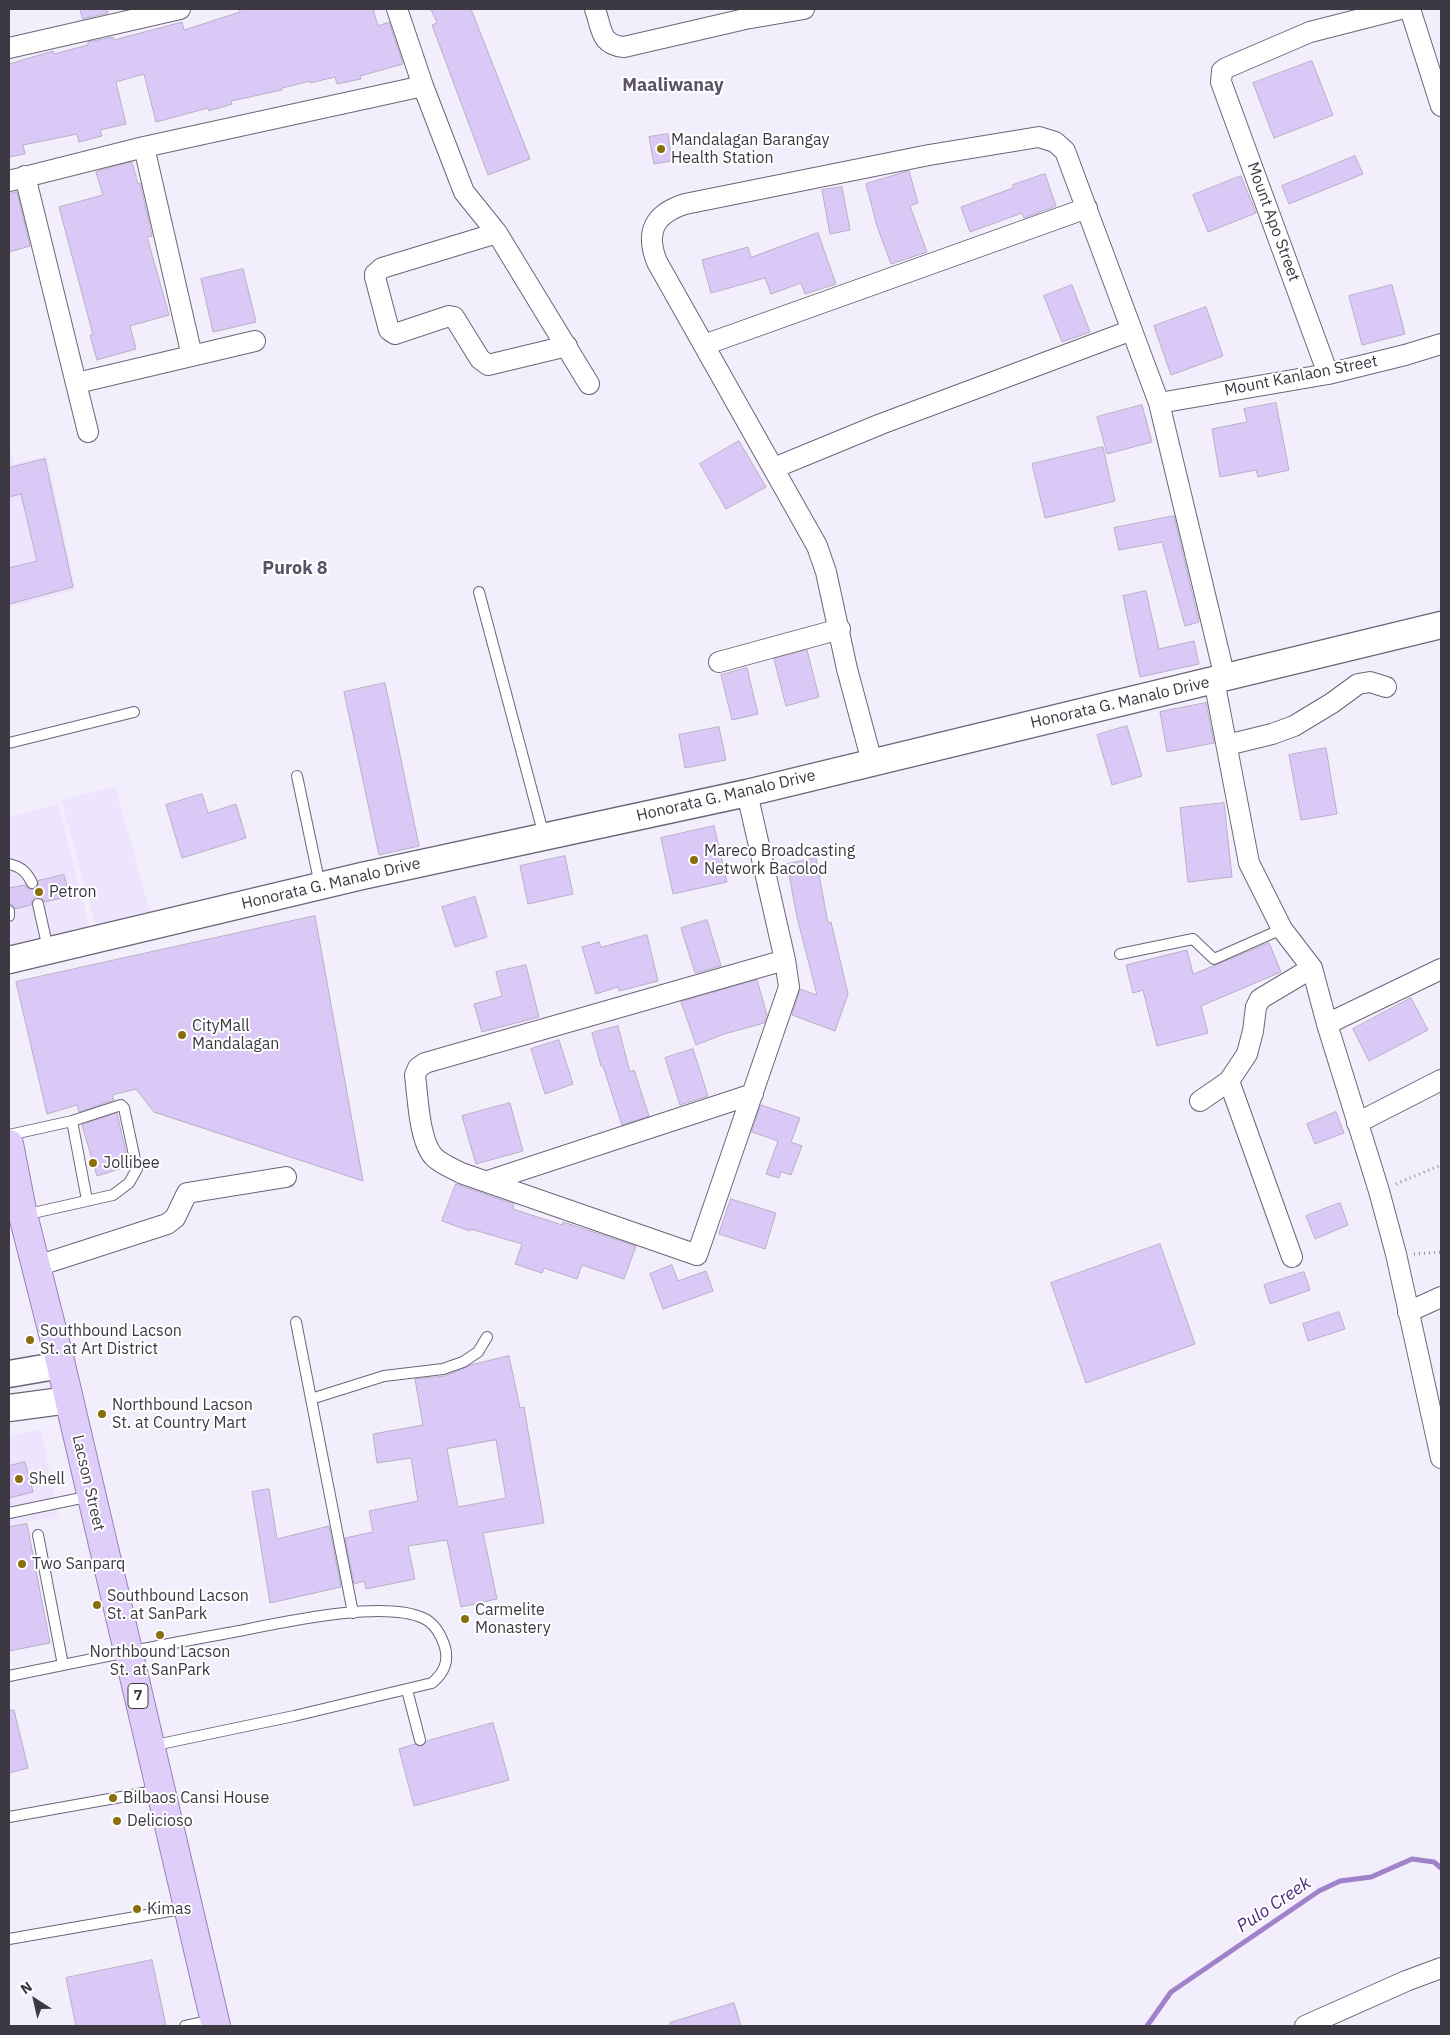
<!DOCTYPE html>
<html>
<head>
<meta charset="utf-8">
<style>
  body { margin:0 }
  #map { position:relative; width:1450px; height:2035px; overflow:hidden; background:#f3eefc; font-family:"IBM Plex Sans",sans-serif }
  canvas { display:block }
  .frame { position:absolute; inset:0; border:10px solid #3d3943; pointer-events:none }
  .north { position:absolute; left:10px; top:1975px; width:50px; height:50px; -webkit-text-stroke:4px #fff; paint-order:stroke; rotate:325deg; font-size:14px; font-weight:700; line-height:20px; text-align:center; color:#3d3943 }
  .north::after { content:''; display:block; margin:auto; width:18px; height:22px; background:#3d3943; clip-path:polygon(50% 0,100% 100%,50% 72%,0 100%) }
</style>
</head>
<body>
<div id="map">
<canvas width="1450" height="2035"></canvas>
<div class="frame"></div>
<div class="north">N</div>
</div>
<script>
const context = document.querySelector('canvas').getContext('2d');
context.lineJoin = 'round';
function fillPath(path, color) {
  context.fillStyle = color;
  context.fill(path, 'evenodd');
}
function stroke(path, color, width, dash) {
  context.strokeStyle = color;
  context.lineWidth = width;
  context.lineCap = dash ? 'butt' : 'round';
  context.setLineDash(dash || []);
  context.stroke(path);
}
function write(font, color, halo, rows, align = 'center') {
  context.font = font + ' "IBM Plex Sans",sans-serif';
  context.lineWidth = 4;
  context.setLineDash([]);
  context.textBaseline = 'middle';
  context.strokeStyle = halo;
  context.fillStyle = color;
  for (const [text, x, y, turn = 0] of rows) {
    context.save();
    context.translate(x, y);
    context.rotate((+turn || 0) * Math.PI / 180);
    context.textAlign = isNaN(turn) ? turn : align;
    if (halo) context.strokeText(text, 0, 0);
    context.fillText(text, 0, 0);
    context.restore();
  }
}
fillPath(new Path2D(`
  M9,445L14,464L47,456L76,590L9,607Z
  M115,786L151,915L97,930L61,801Z
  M58,804L90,928L9,949V817Z
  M41,1429L58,1516L9,1525V1436Z`), '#ede4fe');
stroke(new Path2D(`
  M1147,2026L1171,1992L1319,1891L1340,1881L1371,1877L1412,1859L1434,1862L1441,1868`), '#9f82c9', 5);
const building = new Path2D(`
  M80,9H107L108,13L83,19Z
  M239,9H373L378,26L389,22L403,64L360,76L361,79L337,84L335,77L310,83V81L282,88V90L231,101L232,104L209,111L208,108L156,122L144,74L116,82L126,124L100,130L102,136L79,142L77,134L23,145L25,154L9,157V64L53,51L54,54L88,45V42L113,37L114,40L182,22L184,30L240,12Z
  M431,9H471L530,159L488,175L432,25L437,23Z
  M1312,61L1333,115L1274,138L1253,83Z
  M668,134L672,161L654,164L649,137Z
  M1355,156L1363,174L1289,204L1282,186Z
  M132,162L138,184L140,183L152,236L147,237L169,315L130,326L136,349L97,360L90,335H93L59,207L103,195L96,172Z
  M909,171L918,203L910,206L927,252L891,264L877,226L866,184Z
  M1045,174L1056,206L1024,218L1022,213L970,232L961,207L1013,188V185Z
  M1241,176L1256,213L1208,232L1193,195Z
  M842,187L850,230L830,234L822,190Z
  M17,192L30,246L9,252V194Z
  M818,233L836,284L805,294L801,283L771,294L765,278L711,293L702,260L748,247L751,257Z
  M243,269L256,322L213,332L201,279Z
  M1072,285L1090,332L1062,342L1044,296Z
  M1392,285L1405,334L1362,345L1349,296Z
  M1206,307L1223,356L1171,375L1154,326Z
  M1276,403L1289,470L1258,477L1256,470L1220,477L1212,429L1247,422L1244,409Z
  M1142,405L1152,442L1107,454L1097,417Z
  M739,441L766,487L726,509L700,464Z
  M1103,447L1115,501L1045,518L1032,464Z
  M45,459L73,587L9,604V568L37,561L21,494L9,497V468Z
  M1174,516L1199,622L1185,626L1162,542L1119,550L1114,528Z
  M1146,591L1159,649L1194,641L1199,664L1140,677L1123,596Z
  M807,650L819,697L786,706L774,659Z
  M747,668L758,714L732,720L721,675Z
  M385,683L419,846L379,855L344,692Z
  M1206,703L1214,743L1167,752L1160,712Z
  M1127,726L1142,776L1112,785L1097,735Z
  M719,727L726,760L685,768L679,735Z
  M1326,748L1337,814L1301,820L1289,755Z
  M202,794L208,813L236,804L246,838L182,858L166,805Z
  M1224,803L1232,877L1188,882L1180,808Z
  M714,826L727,882L673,894L661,838Z
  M565,856L573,894L528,904L520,866Z
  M816,858L828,923L831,922L848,994L835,1031L792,1015L800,989L817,995L797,917L787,864Z
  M64,875L70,896L45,902L41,898L36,897L32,901L31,905L15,909L13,905L9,904V888L25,885L29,889H35L38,886V881Z
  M475,897L487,937L455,947L442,907Z
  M315,916L363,1181L154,1112L136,1089L112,1095L114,1100L79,1112L77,1105L47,1114L16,982Z
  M707,920L721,966L695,973L681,928Z
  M647,935L658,981L619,991L618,987L596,994L582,947L599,942L601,947Z
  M1269,943L1281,972L1201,1006L1208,1033L1157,1046L1143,990L1133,993L1126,965L1187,950L1193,974Z
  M526,965L539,1017L482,1032L474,1004L502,996L496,972Z
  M757,980L767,1015L764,1023L724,1034L696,1045L681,1002Z
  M1411,998L1428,1030L1369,1061L1353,1029Z
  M618,1026L630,1072L634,1070L649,1116L622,1125L603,1066H601L592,1033Z
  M559,1040L573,1084L545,1094L531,1049Z
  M693,1049L708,1096L680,1105L665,1058Z
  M510,1103L523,1151L476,1164L462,1116Z
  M761,1105L800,1118L791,1142L802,1146L791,1175L781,1172L779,1178L766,1174L778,1141L752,1132Z
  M1336,1112L1344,1133L1315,1144L1307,1124Z
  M117,1113L129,1166L97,1176L82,1125Z
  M456,1184L514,1204L513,1209L562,1225L563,1222L636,1246L624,1279L582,1265L577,1279L544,1268L542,1273L515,1264L522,1244L471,1229L470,1231L442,1221Z
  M731,1199L776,1213L765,1249L719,1234Z
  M1340,1203L1348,1225L1315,1239L1306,1216Z
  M1160,1244L1195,1344L1086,1383L1051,1283Z
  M672,1265L678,1281L706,1271L713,1291L663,1309L650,1274Z
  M1304,1272L1310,1290L1270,1304L1264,1285Z
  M1339,1312L1345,1329L1308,1341L1303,1324Z
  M509,1356L520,1408L524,1407L544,1523L483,1533L497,1599L461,1607L447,1540L408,1546L415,1579L366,1589L364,1581L354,1584L345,1538L373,1532L369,1511L418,1501L411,1458L377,1463L373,1434L423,1425L415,1379L445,1376L471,1365ZM496,1440L506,1498L458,1507L447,1449Z
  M25,1462L33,1492L9,1498V1466Z
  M269,1489L277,1539L329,1526L341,1587L270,1603L252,1492Z
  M27,1524L50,1643L9,1651V1527Z
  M9,1710H14L28,1768L9,1773Z
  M493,1723L509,1780L414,1806L399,1749L415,1744L422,1746L427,1741Z
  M152,1960L166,2026H76L66,1978Z
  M734,2003L741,2026H670V2023Z`);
fillPath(building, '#dac9f7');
stroke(building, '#b7afc6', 1);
const service = new Path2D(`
  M479,592L544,836
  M9,743L134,712
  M297,776L320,885
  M9,864C21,867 26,871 32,883
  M38,904L48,949
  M9,916V911
  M1120,954L1193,939L1214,959L1282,929
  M72,1121L87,1200
  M9,1135L72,1121L121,1105L124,1108L137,1169L129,1183L113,1195L24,1215
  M296,1322L353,1613
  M311,1399L384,1376L443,1369L463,1362L478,1352L487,1337
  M9,1513L91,1496
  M38,1535L63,1665
  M9,1676C82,1661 155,1646 228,1633C276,1624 380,1599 423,1618C435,1623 441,1635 445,1647C449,1662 444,1673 432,1683L294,1716L151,1746
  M407,1690L420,1740
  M9,1817L160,1790
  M9,1939L187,1908
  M185,2026L214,2020`);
const minor = new Path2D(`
  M397,9L423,86L464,192L497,233L589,384
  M595,9C602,29 600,45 624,47L745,19L804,9
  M1410,9L1441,106
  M9,48L180,9
  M144,147L192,356
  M25,176L88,432
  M9,181L144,147L423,86
  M497,233L382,268L375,274V277L389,330L395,334L449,316L454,317L480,359L488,365L567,346
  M704,345L1087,208
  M1328,374L1221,82L1222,71L1226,68L1310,32L1400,9
  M77,383L255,341
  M1159,403L1328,374L1405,355L1441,344
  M774,468L881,424L1132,330
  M719,662L840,629
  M1214,680L1249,863L1282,929L1312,968L1327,1024
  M1227,745L1272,734L1294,726L1332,703L1358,684L1370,682L1386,687
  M872,762L847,669L826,572L817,546L657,262C645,232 654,214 685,204L929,155L1039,137L1055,142L1065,151L1159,403L1225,678
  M747,793L785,960L789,987L697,1255L461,1173C452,1168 441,1164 434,1157C419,1141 418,1098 415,1075L418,1068L425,1063L785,960
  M1441,969L1327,1024L1379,1191L1396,1254L1441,1458
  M1229,1081L1292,1257
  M1200,1101L1229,1081L1247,1054L1253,1031L1256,1007L1260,999L1312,968
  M1357,1123L1441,1080
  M488,1181L753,1094
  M37,1266L167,1224L175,1218L187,1193L286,1177
  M1408,1312L1441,1297
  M1305,2026L1406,1981L1441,1968`);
const tertiary = new Path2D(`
  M9,960L362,876L747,793L1441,625
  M9,1374L61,1365
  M9,1408L69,1400`);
const primary = new Path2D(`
  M9,1144L23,1215L61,1365L216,2026`);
stroke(service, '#6c657a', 12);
stroke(minor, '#6c657a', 22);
stroke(tertiary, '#6c657a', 29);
stroke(primary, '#9784b7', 30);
stroke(new Path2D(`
  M1396,1184L1441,1165
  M1414,1254L1441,1252`), '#918c98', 3, [1, 4]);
stroke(service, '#fff', 10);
stroke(minor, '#fff', 20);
stroke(tertiary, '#fff', 26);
stroke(primary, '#decef9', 28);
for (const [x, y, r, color] of [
  [661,149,5,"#886e0d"],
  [694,860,5,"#886e0d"],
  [39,892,5,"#886e0d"],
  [182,1035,5,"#886e0d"],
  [93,1163,5,"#886e0d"],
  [30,1340,5,"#886e0d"],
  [102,1414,5,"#886e0d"],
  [19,1479,5,"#886e0d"],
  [22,1564,5,"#886e0d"],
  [97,1605,5,"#886e0d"],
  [465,1619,5,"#886e0d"],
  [160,1635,5,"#886e0d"],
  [113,1798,5,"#886e0d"],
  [117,1821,5,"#886e0d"],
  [137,1909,5,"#886e0d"]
]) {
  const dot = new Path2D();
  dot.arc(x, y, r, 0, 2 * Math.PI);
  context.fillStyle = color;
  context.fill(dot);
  stroke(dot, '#fff', 2);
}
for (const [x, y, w] of [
  [138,1696,20]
]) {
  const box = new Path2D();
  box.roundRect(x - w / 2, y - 12.5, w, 25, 4);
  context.fillStyle = '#fff';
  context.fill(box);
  stroke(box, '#3d3943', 1);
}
write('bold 15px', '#3d3943', null, [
  ["7",138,1696]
]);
write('16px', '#3d3943', '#fff', [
  ["Mandalagan Barangay",671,140],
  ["Health Station",671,158],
  ["Mareco Broadcasting",704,851],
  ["Network Bacolod",704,869],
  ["Petron",49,892],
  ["CityMall",192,1026],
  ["Mandalagan",192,1044],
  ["Jollibee",103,1163],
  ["Southbound Lacson",40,1331],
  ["St. at Art District",40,1349],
  ["Northbound Lacson",112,1405],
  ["St. at Country Mart",112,1423],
  ["Shell",29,1479],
  ["Two Sanparq",32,1564],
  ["Southbound Lacson",107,1596],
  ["St. at SanPark",107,1614],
  ["Carmelite",475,1610],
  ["Monastery",475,1628],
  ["Northbound Lacson",160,1652,"center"],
  ["St. at SanPark",160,1670,"center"],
  ["Bilbaos Cansi House",123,1798],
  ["Delicioso",127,1821],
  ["Kimas",147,1909]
], 'left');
write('16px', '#3d3943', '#fff', [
  ["Mount Apo Street",1273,222,70],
  ["Mount Kanlaon Street",1301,376,-11],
  ["Honorata G. Manalo Drive",1120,703,-13],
  ["Honorata G. Manalo Drive",726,796,-13],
  ["Honorata G. Manalo Drive",331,884,-13],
  ["Lacson Street",88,1483,77]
]);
write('bold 18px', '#5a5367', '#fff', [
  ["Maaliwanay",673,86],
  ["Purok 8",295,569]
]);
write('italic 18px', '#50287c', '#fff', [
  ["Pulo Creek",1274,1905,-34]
]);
</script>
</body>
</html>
